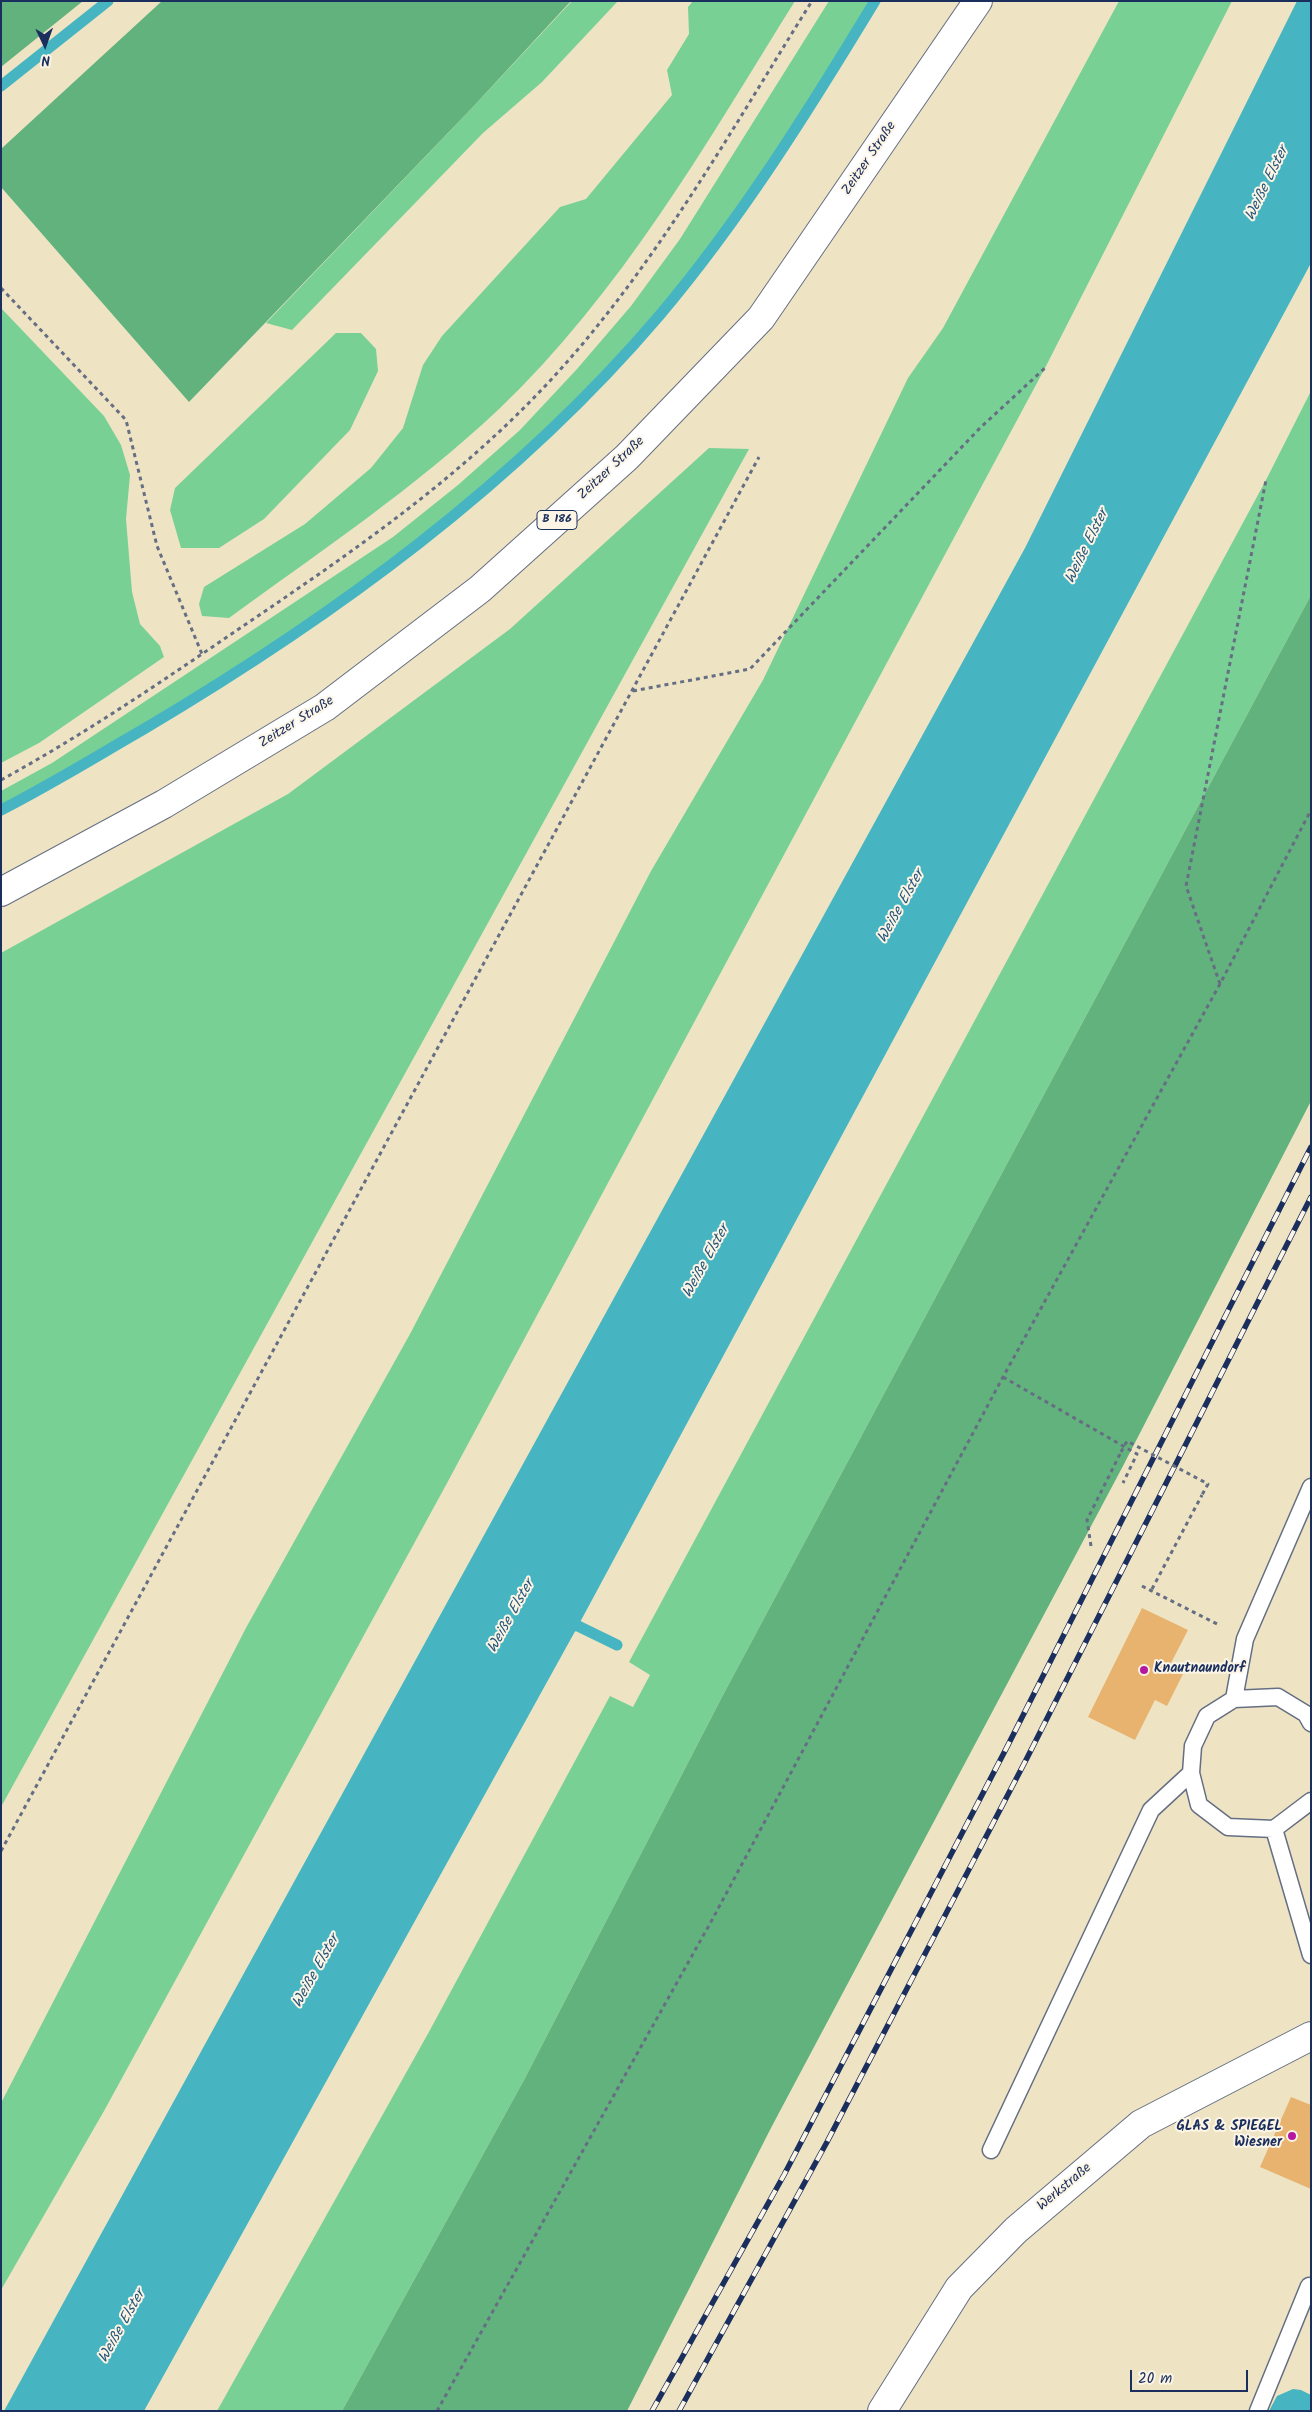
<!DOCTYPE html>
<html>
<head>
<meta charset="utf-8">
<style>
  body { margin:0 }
  #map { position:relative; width:1312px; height:2412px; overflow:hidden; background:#eee4c4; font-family:Kalam,sans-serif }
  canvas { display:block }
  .frame { position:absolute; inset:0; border:2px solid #1b2f5e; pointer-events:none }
  .north { position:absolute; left:20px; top:20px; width:50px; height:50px; -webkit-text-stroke:4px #fcf5e5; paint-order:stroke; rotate:177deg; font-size:14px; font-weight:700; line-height:20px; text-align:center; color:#1b2f5e }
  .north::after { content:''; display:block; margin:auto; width:18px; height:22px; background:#1b2f5e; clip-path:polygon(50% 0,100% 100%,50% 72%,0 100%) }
  .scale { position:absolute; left:1130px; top:2370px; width:118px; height:22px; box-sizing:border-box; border:2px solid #1b2f5e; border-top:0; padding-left:6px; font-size:15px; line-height:18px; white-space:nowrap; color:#1b2f5e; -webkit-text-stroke:4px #fcf5e5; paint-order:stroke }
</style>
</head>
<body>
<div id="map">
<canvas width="1312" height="2412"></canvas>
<div class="frame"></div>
<div class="north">N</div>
<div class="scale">20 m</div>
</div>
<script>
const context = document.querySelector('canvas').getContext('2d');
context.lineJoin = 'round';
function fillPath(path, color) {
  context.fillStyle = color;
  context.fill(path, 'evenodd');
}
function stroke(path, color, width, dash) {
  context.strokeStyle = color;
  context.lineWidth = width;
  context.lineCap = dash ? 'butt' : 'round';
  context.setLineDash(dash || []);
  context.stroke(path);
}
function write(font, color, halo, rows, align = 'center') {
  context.font = font + ' Kalam,sans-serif';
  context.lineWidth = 4;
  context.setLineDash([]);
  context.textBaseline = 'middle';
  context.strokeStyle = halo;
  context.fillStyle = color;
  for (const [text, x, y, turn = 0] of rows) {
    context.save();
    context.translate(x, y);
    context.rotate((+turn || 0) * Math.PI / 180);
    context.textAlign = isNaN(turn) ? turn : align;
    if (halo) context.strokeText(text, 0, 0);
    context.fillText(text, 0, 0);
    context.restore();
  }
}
fillPath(new Path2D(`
  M572,1H618L542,82L483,133L292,330L266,323L471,109Z
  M693,1H795C706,144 621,293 498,410C415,488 321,551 229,618L202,616L199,604L204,587L305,524L371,468L403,428L423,365L442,336L560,207L586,199L672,95L667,70L689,34L688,7Z
  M829,1H875C809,110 741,219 659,316C516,484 333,617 144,729C97,756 50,785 1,810V791L52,763L393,537L458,485L520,430L577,369L631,306L680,239Z
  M1119,1H1232L1045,368L446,1485L104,2111L1,2290V2103L247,1626L410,1334L651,871L763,680L908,378L943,328Z
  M1,308L104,416L121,445L130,475L126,519L132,592L140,624L160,646L164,657L39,743L1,763Z
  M336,333H361L376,349L378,371L350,430L264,519L219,548H181L170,510L175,488Z
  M1311,391V595L723,1695L524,2080L342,2411H217L430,2030L610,1696L633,1707L650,1675L629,1662L1266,480Z
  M709,448L749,449L1,1807V953L288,794L510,629Z`), '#78d095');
fillPath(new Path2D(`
  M1,1H83L1,67Z
  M162,1H571L471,109L189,402L1,187V149Z
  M1311,595V1101L1123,1466L772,2126L627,2411H342L524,2080L723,1695Z`), '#62b27e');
fillPath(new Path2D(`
  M1297,1H1311V263L578,1626L144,2411H4L1025,548Z
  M1293,2389L1301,2390L1311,2395V2411H1269L1277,2396Z`), '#46b5c1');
stroke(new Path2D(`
  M1,86L108,1
  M1,810C50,785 97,756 144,729C333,617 516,484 659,316C741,219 809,110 875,1
  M564,1625L578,1626L617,1645`), '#46b5c1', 11);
fillPath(new Path2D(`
  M1142,1608L1188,1630L1169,1667L1183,1674L1167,1706L1155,1700L1135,1740L1088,1717Z
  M1291,2097L1311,2105V2189L1260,2167Z`), '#e7b36f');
const lane = new Path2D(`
  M1234,1699L1245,1639L1311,1487
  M1311,1723L1306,1714L1278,1697L1234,1699L1207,1716L1193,1746L1191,1773L1199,1805L1228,1827L1274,1829L1311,1801
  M1274,1829L1311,1955
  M991,2150L1151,1810L1191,1773
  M1258,2411L1309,2286`);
const secondary = new Path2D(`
  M882,2411L959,2288L1016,2230L1141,2124L1311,2036`);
const primary = new Path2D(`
  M1,892L164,804L325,707L480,589L627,457L761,318L978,1`);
stroke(lane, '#656e82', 19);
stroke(secondary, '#656e82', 30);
stroke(primary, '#656e82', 30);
stroke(new Path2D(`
  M1,288L126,420L157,546L202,654
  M633,691L750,669L980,428L1045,368
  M1,780C85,734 164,680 243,626C360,547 473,469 567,362C663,253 735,124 812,1
  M1220,984L1186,886L1266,480
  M1003,1377L1137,1454L1123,1483
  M1091,1546L1087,1520L1121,1452
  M1142,1586L1219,1625
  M1152,1589L1202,1495
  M1,1851L759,457
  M437,2411L712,1920L1003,1377L1220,984L1311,810`), '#656e82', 3, [4, 4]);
stroke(lane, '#fff', 16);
stroke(secondary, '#fff', 28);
stroke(primary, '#fff', 28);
const rail = new Path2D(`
  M652,2411L784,2175L1007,1747L1311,1147
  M679,2411L827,2142L1027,1758L1311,1197`);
stroke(rail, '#1b2f5e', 5.5);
stroke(rail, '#fcf5e5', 4, [11]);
stroke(new Path2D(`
  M1121,1452L1127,1441L1208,1484L1202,1495`), '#656e82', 3, [4, 4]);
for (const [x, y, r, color] of [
  [1144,1670,5,"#b5179e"],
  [1292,2136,5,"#b5179e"]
]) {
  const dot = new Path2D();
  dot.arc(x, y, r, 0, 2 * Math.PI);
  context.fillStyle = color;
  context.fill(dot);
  stroke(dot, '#fcf5e5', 2);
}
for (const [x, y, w] of [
  [557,520,40]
]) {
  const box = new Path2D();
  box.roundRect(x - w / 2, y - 9.5, w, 19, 4);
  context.fillStyle = '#fcf5e5';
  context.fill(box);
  stroke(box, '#1b2f5e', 1);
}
write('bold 12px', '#1b2f5e', null, [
  ["B 186",557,520]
]);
write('14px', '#1b2f5e', '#fcf5e5', [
  ["Zeitzer Straße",870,159,-56],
  ["Zeitzer Straße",612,469,-43],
  ["Zeitzer Straße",297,723,-32],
  ["Werkstraße",1065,2188,-40]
]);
write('bold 14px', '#1b2f5e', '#fcf5e5', [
  ["Knautnaundorf",1154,1670],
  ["GLAS & SPIEGEL",1282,2128,"right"],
  ["Wiesner",1282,2144,"right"]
], 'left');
write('italic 15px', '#28577c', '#fcf5e5', [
  ["Weiße Elster",1268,184,-64],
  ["Weiße Elster",1088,547,-64],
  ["Weiße Elster",902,907,-61],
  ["Weiße Elster",707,1262,-61],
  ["Weiße Elster",512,1617,-61],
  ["Weiße Elster",317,1972,-61],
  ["Weiße Elster",123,2327,-61]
]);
</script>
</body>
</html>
